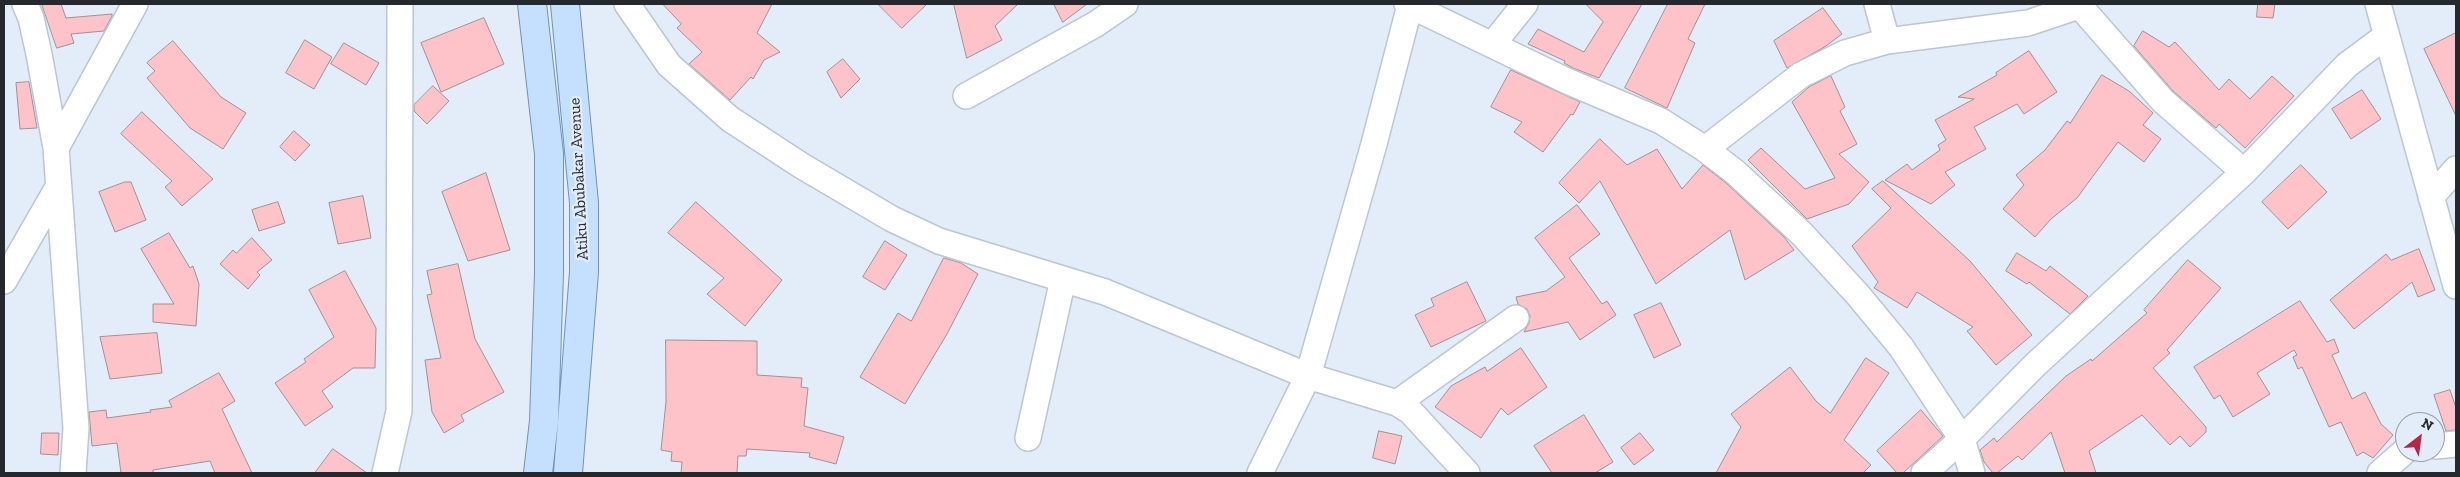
<!DOCTYPE html>
<html>
<head>
<meta charset="utf-8">
<style>
  body { margin:0 }
  #map { position:relative; width:2460px; height:477px; overflow:hidden; background:#e3edfa; font-family:"Zilla Slab",serif }
  canvas { display:block }
  .frame { position:absolute; inset:0; border:5px solid #25282d; pointer-events:none }
  .north { position:absolute; left:2395px; top:412px; width:50px; height:50px; box-sizing:border-box; background:#e3edfa; border:1px solid #979ea8; border-radius:50%; rotate:30deg; font-size:14px; font-weight:700; line-height:20px; text-align:center; color:#25282d }
  .north::after { content:''; display:block; margin:auto; width:18px; height:22px; background:#b7264a; clip-path:polygon(50% 0,100% 100%,50% 72%,0 100%) }
</style>
</head>
<body>
<div id="map">
<canvas width="2460" height="477"></canvas>
<div class="frame"></div>
<div class="north">N</div>
</div>
<script>
const context = document.querySelector('canvas').getContext('2d');
context.lineJoin = 'round';
function fillPath(path, color) {
  context.fillStyle = color;
  context.fill(path, 'evenodd');
}
function stroke(path, color, width, dash) {
  context.strokeStyle = color;
  context.lineWidth = width;
  context.lineCap = dash ? 'butt' : 'round';
  context.setLineDash(dash || []);
  context.stroke(path);
}
function write(font, color, halo, rows, align = 'center') {
  context.font = font + ' "Zilla Slab",serif';
  context.lineWidth = 4.5;
  context.setLineDash([]);
  context.textBaseline = 'middle';
  context.strokeStyle = halo;
  context.fillStyle = color;
  for (const [text, x, y, turn = 0] of rows) {
    context.save();
    context.translate(x, y);
    context.rotate((+turn || 0) * Math.PI / 180);
    context.textAlign = isNaN(turn) ? turn : align;
    if (halo) context.strokeText(text, 0, 0);
    context.fillText(text, 0, 0);
    context.restore();
  }
}
const building = new Path2D(`
  M42,4H61L66,18L112,14V16L104,31L71,34L74,43L57,48Z
  M663,4H772L757,33L780,52L764,60L753,79L751,77L730,100L689,64L702,52L677,28L681,24Z
  M878,4H927L902,28Z
  M954,4H1018L995,26L1002,40L967,58Z
  M1054,4H1087L1063,22Z
  M1586,4H1642L1599,78L1573,68L1564,63L1565,61L1528,44L1538,29L1584,52L1603,22Z
  M1668,4H1705L1688,39L1695,43L1667,108L1625,88Z
  M2258,4H2275L2273,18L2257,17Z
  M1823,8L1842,34L1826,46L1787,68L1774,41Z
  M484,18L504,64L441,92L421,43Z
  M2143,31L2169,47L2175,42L2219,90L2229,79L2250,99L2272,76L2294,96L2245,148L2219,124L2216,128L2173,91L2134,46Z
  M2456,33V116L2424,49Z
  M305,40L332,57L314,89L286,73Z
  M173,41L221,97L246,113L223,149L190,128L147,78L155,71L147,63Z
  M344,43L379,63L366,85L331,64Z
  M2029,51L2057,92L2024,114L2017,104L1974,127L1986,149L1945,172L1955,185L1931,204L1885,180L1907,164L1912,170L1940,150L1938,145L1946,140L1935,120L1974,99L1958,97L1997,75L1996,73Z
  M843,59L860,79L841,98L827,72Z
  M1511,70L1580,102L1573,115L1571,114L1543,152L1514,132L1522,122L1491,107Z
  M2102,75L2129,91L2153,113L2143,125L2161,139L2144,162L2118,142L2077,198L2051,219L2035,237L2003,209L2024,185L2016,175L2045,150L2067,121L2070,123Z
  M1831,76L1845,107L1840,111L1857,144L1839,154L1869,182L1849,204L1807,219L1748,160L1761,148L1805,189L1835,178L1792,102L1809,87Z
  M29,82L37,128L20,129L16,83Z
  M433,86L449,101L427,124L414,111V105Z
  M2362,90L2381,119L2351,139L2332,109Z
  M142,112L213,179L182,206L165,187L172,181L121,134Z
  M294,131L310,145L295,161L280,147Z
  M1600,139L1627,165L1657,149L1682,189L1703,165L1726,183L1784,237L1794,250L1745,280L1730,230L1656,284L1600,181L1579,203L1559,183Z
  M2301,165L2327,192L2288,229L2262,202Z
  M486,173L510,250L468,261L442,192Z
  M1883,181L1970,261L2032,335L1996,365L1967,331L1973,327L1917,292L1907,308L1874,288L1878,282L1852,246L1891,208L1872,189Z
  M125,182H131L146,220L115,232L99,192Z
  M363,196L371,238L338,244L329,203Z
  M278,202L285,223L259,231L252,210Z
  M696,202L782,280L745,326L707,294L724,278L668,233Z
  M1577,205L1600,234L1569,258L1602,304L1607,301L1616,315L1580,340L1568,322L1524,332L1529,323L1530,316L1527,309L1518,304L1516,297L1546,291L1565,277L1535,238Z
  M169,233L190,268L193,266L199,284L196,326L153,322V304H174L141,249Z
  M252,238L272,260L257,272L260,275L248,289L220,264L233,250L236,253Z
  M885,241L907,255L885,290L863,277Z
  M2419,249L2435,290L2418,297L2412,282L2354,329L2330,300L2386,254L2391,260Z
  M2017,253L2046,271L2050,266L2088,296L2070,314L2029,282L2027,284L2006,271Z
  M944,258L961,263L978,274L947,334L905,404L860,377L898,313L911,321Z
  M2188,260L2221,288L2167,350L2170,353L2153,368L2206,427V432L2190,447L2180,436L2170,445L2142,415L2089,451L2096,473H2065L2051,432L2022,460L2018,456L1997,473H1993L1984,462L1980,450L1994,438L1997,442L2066,376L2091,359L2092,361L2147,313L2144,310Z
  M458,264L475,339L504,392L461,415L464,421L444,433L432,412L425,360L441,358L427,295L432,294L427,271Z
  M345,271L376,328L375,368H353L322,391L333,407L305,426L275,383L306,362L304,359L334,337L309,290Z
  M1467,282L1486,321L1431,347L1415,315L1434,306L1431,299Z
  M2300,301L2327,342L2334,339L2339,352L2332,355L2352,399L2365,392L2381,424L2393,435L2373,458L2363,452L2357,456L2341,422L2329,427L2302,367L2298,369L2293,357L2297,355L2294,350L2257,373L2270,394L2233,417L2220,395L2214,399L2194,367Z
  M1661,303L1681,345L1654,358L1634,315Z
  M157,333L162,373L110,379L100,337Z
  M666,340L757,341V375L802,378L801,387L808,388L804,426L844,437L836,464L809,457L810,453L747,449L746,456H738L737,473H681L682,462L671,461L672,452L661,450L666,402Z
  M1521,348L1547,387L1508,415L1501,408L1481,438L1435,407L1451,386L1485,367L1487,371Z
  M1866,358L1889,373L1844,440L1871,465L1863,473H1716L1741,427L1731,414L1790,367L1816,401L1830,413Z
  M219,373L235,401L222,409L252,473H215L210,461L153,470V473H121L117,443L92,446L89,412L106,410L107,418L151,412L150,410L172,407L169,401Z
  M2450,390L2456,408V430L2446,431L2434,395Z
  M1921,410L1943,436L1903,473H1897L1877,451Z
  M1584,415L1613,462L1595,473H1552L1534,446Z
  M1379,431L1402,436L1395,464L1373,458Z
  M42,433H59L58,455L41,454Z
  M1640,433L1654,450L1634,465L1621,448Z
  M333,449L367,473H315Z`);
fillPath(building, '#fec3c9');
stroke(building, '#a19091', 1);
const minor = new Path2D(`
  M25,4L31,18L39,54L56,148L76,428L73,473
  M627,4L669,65L730,119L802,166L892,219L939,241L1105,292L1308,376L1397,403L1410,411L1467,473
  M1407,4L1567,81L1661,121L1705,149L1735,172L1802,234L1858,295L1901,347L1962,439L1972,473
  M1877,4L1887,41
  M2078,4L2163,101L2244,172
  M2378,4L2456,286
  M1492,45L1525,4
  M966,96L1096,24L1125,4
  M56,148L135,4
  M1705,149L1801,75L1845,53L1887,41L2028,23L2079,6
  M2431,197L2456,169
  M4,281L57,189
  M1397,403L1516,318
  M1028,438L1063,279
  M2435,446L2456,444
  M385,473L399,411L400,4
  M1260,473L1308,376L1374,144L1410,5
  M1924,473L1962,439L2034,366L2244,172L2347,65L2386,36
  M2380,473L2405,451`);
const major = new Path2D(`
  M532,4L549,154V273L544,421L538,473
  M565,4L584,203V272L568,473`);
stroke(minor, '#bbc6d2', 28);
stroke(major, '#7492b4', 30);
stroke(minor, '#fff', 25);
stroke(major, '#c5e0fe', 28);
write('16px', '#25282d', '#e3edfa', [
  ["Atiku Abubakar Avenue",579,179,-93]
]);
</script>
</body>
</html>
